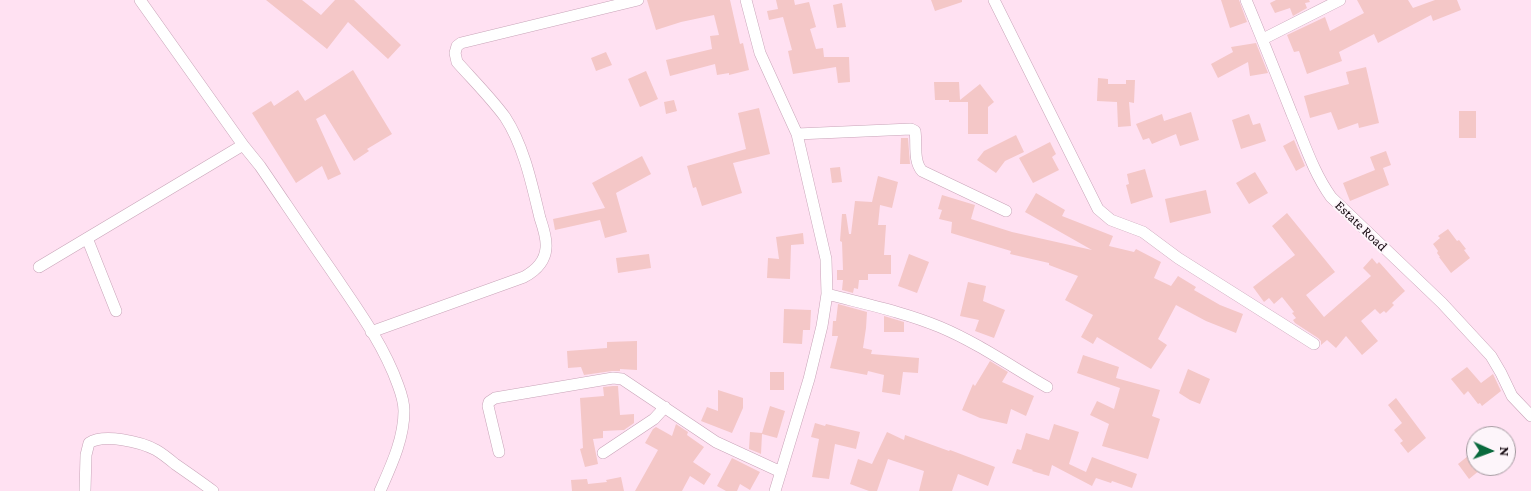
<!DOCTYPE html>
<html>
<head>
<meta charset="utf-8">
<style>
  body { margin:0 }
  #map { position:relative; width:1531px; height:491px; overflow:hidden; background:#ffe1f2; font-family:"Crimson Pro",serif }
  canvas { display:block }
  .north { position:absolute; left:1466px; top:426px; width:50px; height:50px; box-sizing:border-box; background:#fdf5fa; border:1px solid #a1979d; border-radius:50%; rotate:92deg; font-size:14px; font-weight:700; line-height:20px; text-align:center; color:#160a11 }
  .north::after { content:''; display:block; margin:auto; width:18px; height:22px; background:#0a693d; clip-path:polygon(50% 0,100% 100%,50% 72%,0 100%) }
</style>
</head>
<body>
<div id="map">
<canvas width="1531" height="491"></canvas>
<div class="north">N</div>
</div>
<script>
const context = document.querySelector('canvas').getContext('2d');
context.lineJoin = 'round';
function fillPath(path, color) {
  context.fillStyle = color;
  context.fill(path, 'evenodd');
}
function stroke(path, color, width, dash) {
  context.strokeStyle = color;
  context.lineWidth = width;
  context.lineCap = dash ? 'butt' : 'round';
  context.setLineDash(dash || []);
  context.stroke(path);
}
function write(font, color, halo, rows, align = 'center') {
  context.font = font + ' "Crimson Pro",serif';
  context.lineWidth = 4;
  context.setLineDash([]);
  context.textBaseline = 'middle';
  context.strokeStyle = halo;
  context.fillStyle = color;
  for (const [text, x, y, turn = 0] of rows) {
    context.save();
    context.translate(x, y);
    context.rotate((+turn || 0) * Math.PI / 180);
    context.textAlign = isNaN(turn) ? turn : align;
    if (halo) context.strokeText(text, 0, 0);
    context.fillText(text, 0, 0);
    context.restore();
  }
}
fillPath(new Path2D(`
  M266,0H302L321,15L335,0H354L401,45L388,59L348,22L327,49Z
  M647,0H730L740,44L743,43L749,70L729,75V73L717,75L715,64L670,76L666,60L712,49L710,36L719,35L714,15L681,22L656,30Z
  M776,0H794L795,5L809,2L816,27L810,29L816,49L823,48L824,57H849L850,82L838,83L836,67L793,74L788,51L792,50L783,17L769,20L767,11L778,9Z
  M931,0H962V2L935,11Z
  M1221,0H1239L1247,22L1230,28Z
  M1276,0H1309L1310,2L1305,3L1307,8L1293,16L1290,8L1275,13L1270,3Z
  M1357,0H1408L1413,8L1435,0H1457L1461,10L1433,21L1431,15L1378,43L1374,34L1339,52L1342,61L1307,74L1299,51L1294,52L1287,35L1325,17L1330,31L1364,13Z
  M842,3L846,27L837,28L833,5Z
  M1256,43L1268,73L1250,76L1248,62L1218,78L1211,64L1233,52L1231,47Z
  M606,52L612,65L596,71L591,58Z
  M1366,67L1379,123L1359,128L1358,123L1338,130L1331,112L1310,118L1304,96L1349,84L1346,72Z
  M353,70L392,134L367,149L369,151L354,161L325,114L316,119L341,174L328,180L322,166L296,183L252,113L271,101L274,106L298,90L305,101Z
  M646,71L658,99L640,107L628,79Z
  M1098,78L1108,79V84H1126V80H1135L1134,103L1129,102L1131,126L1118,127L1117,102L1097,101Z
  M934,82H959L960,100L980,84L994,102L988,107V134H968V102H949V100H935Z
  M674,100L677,111L666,114L664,102Z
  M759,108L770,154L733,163L742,193L702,206L696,187L693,188L687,166L746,149L738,113Z
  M1459,111H1476V138H1459Z
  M1191,112L1199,140L1180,146L1176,134L1152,144L1149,138L1143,140L1136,124L1162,114L1164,121Z
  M1249,114L1253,125L1260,123L1266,141L1241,149L1232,120Z
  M1016,135L1024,152L1005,161L996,173L977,160L984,151Z
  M901,138H908L910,164H900Z
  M1294,140L1305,166L1296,171L1283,146Z
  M1050,142L1056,154L1052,157L1059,170L1033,183L1019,158Z
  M1386,151L1391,165L1383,168L1389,185L1350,201L1343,183L1375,170L1370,157Z
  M642,156L651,174L616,193L627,232L605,238L600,220L555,230L553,219L605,208L592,183Z
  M840,167L842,182L832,183L830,168Z
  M1145,169L1153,197L1131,204L1126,185L1129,184L1127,174Z
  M1255,172L1268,193L1249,204L1236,183Z
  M878,176L898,182L892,208L880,205L878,225H886L884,255H891V274H868V280H859L858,289L854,288L853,293L842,290L843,280H837V270H843L842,242L840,241L842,214H846L849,234H851L855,201L872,202Z
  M1206,190L1211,213L1170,223L1165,199Z
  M1036,193L1065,210L1062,216L1113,236L1109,246L1134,252L1136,249L1161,262L1154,278L1171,286L1178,276L1196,287L1194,290L1220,305L1243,314L1236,333L1206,321L1176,305L1158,339L1167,345L1151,369L1097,337L1093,344L1081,337L1093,315L1065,300L1078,276L1049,265V263L1010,254L1011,251L951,233L952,222L939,219L942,210L938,209L942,195L975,205L971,219L1012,232L1092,250L1025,212Z
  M1287,213L1335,272L1306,295L1324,317L1371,276L1363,268L1372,258L1377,264L1379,262L1405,291L1392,303L1394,305L1386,313L1384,311L1380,314L1375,309L1361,321L1378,341L1362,355L1346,336L1336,348L1327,340L1321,345V341L1318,338L1295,323L1293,320L1296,318L1292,313L1294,312L1282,297L1274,304L1269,298L1264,302L1253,287L1295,255L1272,226Z
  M1448,229L1457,241L1459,240L1466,249L1464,250L1470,258L1451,273L1439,257H1440L1437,253L1438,251L1433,244L1440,238L1438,236Z
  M803,233L804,244L791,245L790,279L767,278L768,258L779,259L776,237Z
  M649,254L651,268L618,273L616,258Z
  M909,254L929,262L917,293L898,286Z
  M968,282L986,286L983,301L1005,310L994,338L975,331L979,320L960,316Z
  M838,304L867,312L866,328L863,348L872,350L871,354L919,358L918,373L903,372L900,395L882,392L884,375L868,371L867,375L830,368L838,336H832L833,321H836Z
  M784,309L811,310L810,330H803L802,344L783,343Z
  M884,316L904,322V332H884Z
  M637,341V370L620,369V371H612L584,375L581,367L568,368L567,351L607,348V342Z
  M1083,355L1119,367L1116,378L1160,390L1152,416L1160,419L1148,459L1102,446L1109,424L1090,415L1097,401L1114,409L1120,388L1077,373Z
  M990,361L1008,372L1002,382L1034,396L1026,416L1011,409L1007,424L980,418L962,410L973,384L975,386Z
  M1467,367L1481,383L1493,374L1501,391L1482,406L1480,403L1478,404L1468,391L1464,395L1451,379Z
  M1188,369L1210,379L1200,404L1190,400L1179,393Z
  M770,372H784V390H770Z
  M613,386H618L620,415L634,414V423L624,430L603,431V438L593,439L598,464L585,467L580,449L583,448L580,398L604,396L603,387Z
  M718,390L743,398V408L732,433L701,421L707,407L718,411Z
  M1396,398L1426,438L1408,453L1400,443L1403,441L1394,430L1402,423L1388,405Z
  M770,406L785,411L777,438L762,434L761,454L759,453L749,449L750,432L762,433Z
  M815,423L825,426L826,424L860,432L856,449L835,444L829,479L812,477L819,439L811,437Z
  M676,424L688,432L687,435L704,447L693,462L711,474L704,485L690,476L682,491H635L658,450L645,443L653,429L656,427L672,436Z
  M1054,424L1079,432L1069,464L1086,472L1092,457L1137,474L1132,488L1112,481L1111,483L1096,478L1092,486L1052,465L1049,476L1032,471L1033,470L1012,463L1017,449L1021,450L1026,433L1049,440Z
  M887,432L904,440L905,435L949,451L950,450L995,467L988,486L958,474L952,491H919L924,471L888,459L877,491H869L850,484L858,459L872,464Z
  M1468,456L1480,470L1469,479L1458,464Z
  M732,458L760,472L750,490L740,484L737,491H726L717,486Z
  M621,477L624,491H572L571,480L587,479L588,484L607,482L606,480Z`), '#f4c7c7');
const street = new Path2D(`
  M140,0L243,145
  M746,0L760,53L797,134L826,259L827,294L822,326L809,379L775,491
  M994,0L1098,209L1111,220L1143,232L1178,258L1314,344
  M1246,0C1262,38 1277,76 1292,114C1304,142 1313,172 1331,197L1442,303L1491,356L1501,373L1512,396L1531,416
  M1263,39L1340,0
  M797,134L911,129L915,131C917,143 913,161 922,171L1006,211
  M87,238L116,311
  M39,267L243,145L260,166C284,201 307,236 331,270C356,307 383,343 398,385C401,393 404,403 404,411C404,439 391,466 380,491
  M827,294C865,304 904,312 940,327C978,343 1012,367 1047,387
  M371,332L524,277C535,271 545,262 546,248C547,238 543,227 540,218C532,185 524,146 505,117C491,98 473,80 457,62L455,53L457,46L461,43L638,0
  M499,452L488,406L489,402L495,398L613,378L622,379L716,442L781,472
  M603,453L654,419L665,407
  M85,491L86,455L89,443C104,433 141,442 156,450C163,454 169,459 175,464C188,473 201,482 213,491`);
stroke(street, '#c8a4b8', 12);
stroke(street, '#fff', 11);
write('14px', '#160a11', '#fdf5fa', [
  ["Estate Road",1361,226,44]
]);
</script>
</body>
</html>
